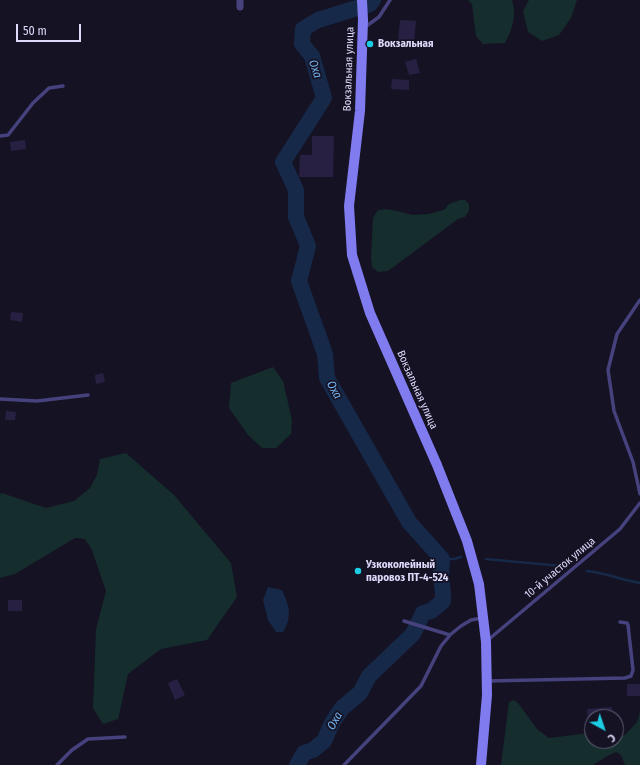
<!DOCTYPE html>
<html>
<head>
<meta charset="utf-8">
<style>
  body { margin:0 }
  #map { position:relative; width:640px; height:765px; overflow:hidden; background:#151224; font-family:"Fira Sans Condensed",sans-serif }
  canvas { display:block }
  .north { position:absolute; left:584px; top:709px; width:40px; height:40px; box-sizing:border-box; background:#151224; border:1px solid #65627a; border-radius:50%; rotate:140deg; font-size:11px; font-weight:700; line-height:16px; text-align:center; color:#ddd9fa }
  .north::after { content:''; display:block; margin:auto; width:14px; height:18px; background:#1ccde3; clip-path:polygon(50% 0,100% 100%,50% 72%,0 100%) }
  .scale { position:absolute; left:16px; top:24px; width:65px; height:18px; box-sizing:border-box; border:2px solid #ddd9fa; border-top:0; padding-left:5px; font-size:12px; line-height:14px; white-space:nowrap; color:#ddd9fa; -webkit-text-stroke:3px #151224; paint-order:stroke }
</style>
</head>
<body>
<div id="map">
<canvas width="640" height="765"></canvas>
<div class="north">С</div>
<div class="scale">50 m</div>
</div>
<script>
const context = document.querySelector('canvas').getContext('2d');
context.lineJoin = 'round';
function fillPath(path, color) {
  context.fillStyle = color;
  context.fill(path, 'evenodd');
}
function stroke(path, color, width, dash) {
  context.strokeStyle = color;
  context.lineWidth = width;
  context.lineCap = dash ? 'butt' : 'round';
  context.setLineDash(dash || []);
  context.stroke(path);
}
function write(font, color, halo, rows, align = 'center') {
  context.font = font + ' "Fira Sans Condensed",sans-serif';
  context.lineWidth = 3.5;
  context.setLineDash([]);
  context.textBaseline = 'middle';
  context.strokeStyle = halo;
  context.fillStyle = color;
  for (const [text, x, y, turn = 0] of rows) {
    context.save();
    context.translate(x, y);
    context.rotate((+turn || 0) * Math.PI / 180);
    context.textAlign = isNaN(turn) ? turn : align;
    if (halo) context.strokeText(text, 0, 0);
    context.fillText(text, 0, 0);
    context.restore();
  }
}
fillPath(new Path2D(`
  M468,0H512C517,15 512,30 505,43L483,44L476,36L472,4Z
  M529,0H577L571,18L559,35L542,41L528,32L523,11Z
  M460,200H465L469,204V211L465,217L458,219L388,271L378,272L372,267L371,257L373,218L378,210L386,209L397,211L413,215L428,214L444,210L449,204Z
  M273,367L283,381L292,420L291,434L276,448H262L248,435L229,408L231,383Z
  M126,453L174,495L231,563L237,597L207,640L161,649L128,674L118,719L103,724L93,708L96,629L106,591L92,550L85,539L75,538L15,574L0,578V494L2,493L46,508L74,501L90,488L97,475L100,459Z
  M514,700L518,703L537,729L549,738L589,733L592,734V741H616V739L626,734L637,722L640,712V765H625L621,755L616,752L609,755L593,765H501L509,702Z`), '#152d2c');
fillPath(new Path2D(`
  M268,587L282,590C289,606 293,615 283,632H276L268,620L263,600Z`), '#162949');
stroke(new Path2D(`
  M442,559H454L461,557
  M486,559L561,566
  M587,571C606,573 622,580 640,583
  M299,762L303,765`), '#162949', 2.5);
stroke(new Path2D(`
  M297,765L304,753L313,750L324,741L332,723L342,708L360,693L369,676L413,634L423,613L431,611L443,601V593L441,576L442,559L409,522L327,378L325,354L299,281L308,246L296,217V190L283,162L324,98L312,56L302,44L303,29L318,20L370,4L373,0`), '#162949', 16);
fillPath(new Path2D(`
  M400,20L416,21L414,43L398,41Z
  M416,59L420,73L409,75L405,62Z
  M392,79L409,80V90L391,89Z
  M312,136H334L333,177H299L300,155H312Z
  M25,140L26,149L11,151L10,142Z
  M11,312L23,313L22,322L10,320Z
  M103,373L105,382L96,384L95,375Z
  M6,411L16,412L15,420H5Z
  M8,600H22V611H8Z
  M177,679L185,695L175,700L168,683Z
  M627,684H640V696H627Z
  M612,707L613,717H588L587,709Z`), '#272042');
stroke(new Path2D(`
  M365,27L379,17L390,0
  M0,136L8,135L33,103L49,88L63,86
  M640,300L617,334L608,370L614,411L633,462L640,494
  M0,399L37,401L88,395
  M404,621L450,635
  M488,640L620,529L640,503
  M488,681L625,678L631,676L633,670L628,625L627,623L620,622
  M57,765L72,750L88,739L125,737
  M344,765L421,686L441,646L451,634L461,626L471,620L482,618`), '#45427d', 3.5);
stroke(new Path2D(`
  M240,7V0`), '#45427d', 7);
stroke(new Path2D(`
  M362,0L363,20L360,111L349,206L352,255L370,313L437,465L467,541L479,584L486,642L487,695L481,765`), '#807bef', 10);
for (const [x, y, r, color] of [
  [370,44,4,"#1ccde3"],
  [358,571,4,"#1ccde3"]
]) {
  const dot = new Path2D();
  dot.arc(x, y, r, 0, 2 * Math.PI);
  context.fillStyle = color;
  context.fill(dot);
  stroke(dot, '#151224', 1.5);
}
write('bold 11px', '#ddd9fa', '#151224', [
  ["Вокзальная",378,44],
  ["Узкоколейный",366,565],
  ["паровоз ПТ-4-524",366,578]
], 'left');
write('11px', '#ddd9fa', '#151224', [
  ["Вокзальная улица",349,69,-88],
  ["Вокзальная улица",417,390,66],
  ["10-й участок улица",560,568,-40]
]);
write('italic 12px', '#73b4ee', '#151224', [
  ["Оха",315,69,71],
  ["Оха",334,390,61],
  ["Оха",335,721,-61]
]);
</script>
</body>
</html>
